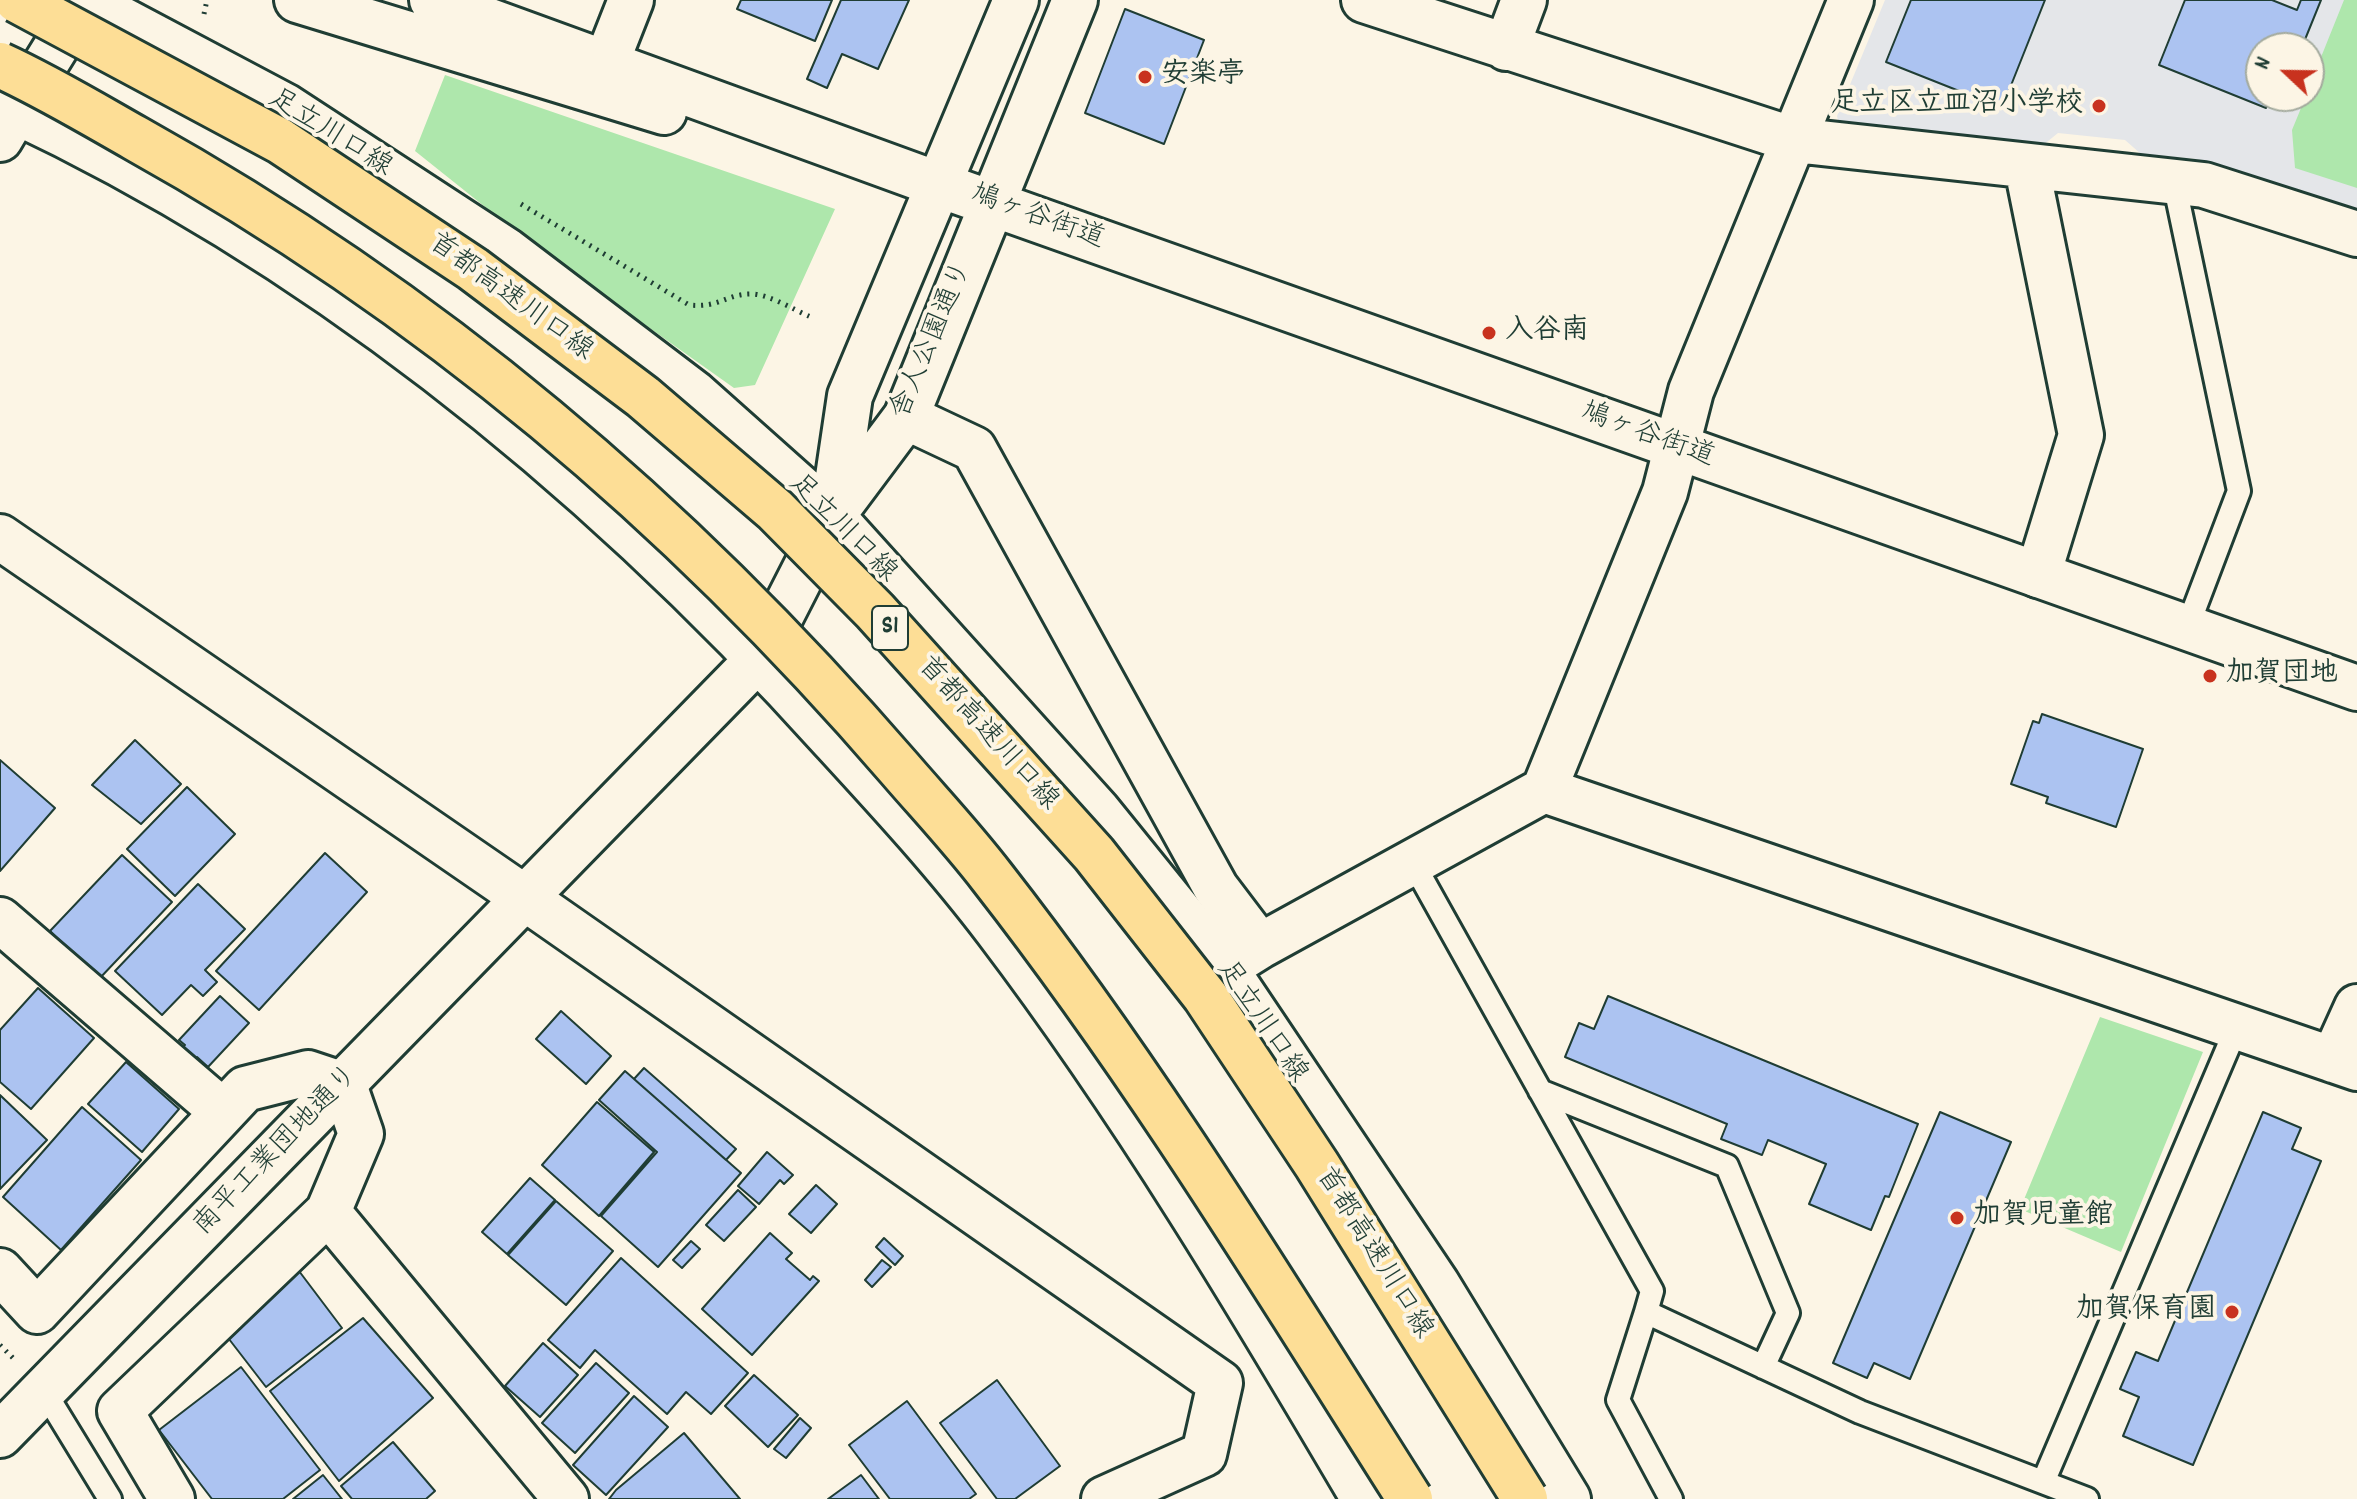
<!DOCTYPE html>
<html>
<head>
<meta charset="utf-8">
<style>
  body { margin:0 }
  #map { position:relative; width:2357px; height:1499px; overflow:hidden; background:#fcf5e5; font-family:Dekko,sans-serif }
  canvas { display:block }
  .north { position:absolute; left:2245px; top:32px; width:80px; height:80px; box-sizing:border-box; background:#fcf5e5; border:2px solid #a4ab9e; border-radius:50%; rotate:292deg; font-size:22px; font-weight:700; line-height:32px; text-align:center; color:#1f3d34 }
  .north::after { content:''; display:block; margin:auto; width:28px; height:36px; background:#c8321e; clip-path:polygon(50% 0,100% 100%,50% 72%,0 100%) }
</style>
</head>
<body>
<div id="map">
<canvas width="2357" height="1499"></canvas>
<div class="north">N</div>
</div>
<script>
const context = document.querySelector('canvas').getContext('2d');
context.lineJoin = 'round';
function fillPath(path, color) {
  context.fillStyle = color;
  context.fill(path, 'evenodd');
}
function stroke(path, color, width, dash) {
  context.strokeStyle = color;
  context.lineWidth = width;
  context.lineCap = dash ? 'butt' : 'round';
  context.setLineDash(dash || []);
  context.stroke(path);
}
function write(font, color, halo, rows, align = 'center') {
  context.font = font + ' Dekko,"Klee One",sans-serif';
  context.lineWidth = 8;
  context.setLineDash([]);
  context.textBaseline = 'middle';
  context.strokeStyle = halo;
  context.fillStyle = color;
  for (const [text, x, y, turn = 0] of rows) {
    context.save();
    context.translate(x, y);
    context.rotate((+turn || 0) * Math.PI / 180);
    context.textAlign = isNaN(turn) ? turn : align;
    if (halo) context.strokeText(text, 0, 0);
    context.fillText(text, 0, 0);
    context.restore();
  }
}
fillPath(new Path2D(`
  M1885,0H2357V208L2196,159L2141,154L2125,140L2058,133L2042,146L1840,128L1837,116ZM2261,48H2309V96H2261Z`), '#e4e6e9');
fillPath(new Path2D(`
  M2344,0H2357V188L2295,168L2292,130L2306,96H2309V87Z
  M445,75L835,209L755,385L734,388L534,246L415,151Z
  M2100,1017L2203,1052L2121,1252L2020,1209Z`), '#aee7ac');
const building = new Path2D(`
  M741,0H832L815,41L737,9Z
  M841,0H909L878,69L842,54L827,88L807,79Z
  M1911,0H2045L2002,108L1886,62Z
  M2185,0H2272L2297,10L2301,0H2321L2304,42L2293,37L2289,48H2261V96H2270L2266,108L2159,65Z
  M1125,9L1204,40L1164,144L1085,113Z
  M2042,714L2143,749L2116,827L2046,803L2048,797L2011,784L2033,721L2039,723Z
  M135,740L181,784L141,824L92,785Z
  M0,760L55,808L0,871Z
  M187,787L235,834L175,896L127,849Z
  M325,853L367,892L259,1010L216,971Z
  M122,855L172,902L99,979L50,931Z
  M198,884L245,929L205,970L217,982L203,996L191,985L162,1015L115,971Z
  M38,988L94,1038L31,1109L0,1082V1030Z
  M220,996L249,1023L208,1067L197,1057L193,1062L181,1050L185,1045L179,1040Z
  M1608,996L1918,1124L1889,1197L1885,1196L1871,1230L1809,1204L1826,1164L1768,1140L1762,1155L1721,1139L1727,1124L1565,1057L1579,1023L1594,1029Z
  M561,1011L611,1056L586,1084L536,1039Z
  M126,1062L179,1109L142,1152L88,1104Z
  M644,1068L736,1149L726,1160L634,1079Z
  M625,1071L741,1173L658,1267L601,1216L657,1152L599,1100Z
  M0,1095L47,1140L0,1189Z
  M597,1102L654,1152L599,1216L542,1165Z
  M82,1107L141,1160L61,1250L3,1197Z
  M1940,1112L2011,1142L1910,1379L1874,1363L1867,1378L1833,1363Z
  M2263,1112L2301,1128L2292,1149L2321,1161L2193,1465L2123,1436L2139,1397L2120,1389L2136,1352L2158,1361Z
  M767,1152L793,1175L784,1184L780,1180L759,1204L738,1186Z
  M530,1178L555,1200L507,1254L482,1232Z
  M816,1185L837,1204L811,1233L789,1214Z
  M738,1190L756,1207L724,1241L706,1225Z
  M556,1201L613,1251L566,1305L508,1255Z
  M770,1233L792,1253L786,1259L810,1280L813,1276L819,1281L752,1355L702,1309Z
  M884,1238L903,1256L895,1265L876,1247Z
  M691,1241L700,1249L682,1268L673,1260Z
  M621,1258L748,1373L711,1414L686,1392L667,1414L595,1350L580,1368L548,1340Z
  M882,1260L891,1267L872,1287L865,1280Z
  M299,1271L342,1328L266,1387L222,1330Z
  M363,1318L433,1398L339,1481L270,1391Z
  M543,1343L578,1375L540,1417L505,1386Z
  M596,1363L629,1393L575,1453L542,1423Z
  M241,1367L320,1470L283,1499H212L159,1430Z
  M754,1375L798,1415L768,1447L725,1406Z
  M997,1380L1060,1466L1015,1499H997L940,1423Z
  M634,1396L668,1427L606,1495L573,1465Z
  M907,1401L976,1494L969,1499H890L849,1445Z
  M800,1418L811,1428L786,1458L774,1449Z
  M684,1433L740,1499H609L616,1490Z
  M393,1442L435,1491L426,1499H352L341,1486Z
  M323,1475L342,1499H293Z
  M861,1475L879,1499H828Z`);
fillPath(building, '#acc3f1');
stroke(building, '#1f3d34', 2);
const lane = new Path2D(`
  M2174,182L2239,491L2187,628
  M1412,861L1652,1291L1646,1312L1860,1412L2087,1499
  M1540,1091L1727,1166L1788,1313L1763,1367
  M1646,1312L1618,1400L1671,1499
  M44,1391L110,1499
  M2044,1480L2236,1029`);
const street = new Path2D(`
  M1364,0L1794,140L2204,185L2357,234
  M1506,48L1524,0
  M607,61L631,0
  M0,139L16,112
  M2027,168L2081,435L2038,575
  M906,417L974,449L1216,888L1260,946L1236,961
  M0,537L525,898L1220,1383L1204,1454L1104,1499
  M1544,790L2357,1068
  M0,920L223,1112
  M1260,946L1544,790L1665,492L1691,391L1851,0
  M2333,1060L2357,1007
  M328,1212L566,1499
  M0,1271L37,1311L245,1089L308,1073L344,1085L361,1134L328,1212L120,1411L172,1499`);
const secondary = new Path2D(`
  M85,0L285,106L507,251L694,393L832,516L1098,811L1225,968L1437,1284L1568,1499
  M297,0L664,112
  M432,0L937,184L2357,688
  M0,104C323,254 597,478 834,741C890,802 947,864 997,930C1133,1109 1250,1305 1364,1499
  M16,112L85,0
  M833,511L850,396L1016,0
  M0,1435L760,657L832,516L906,417L1075,0`);
stroke(lane, '#1f3d34', 28);
stroke(street, '#1f3d34', 50);
stroke(secondary, '#1f3d34', 50);
stroke(new Path2D(`
  M204,14L207,0
  M521,204L689,305C720,308 726,294 751,294C769,294 794,310 811,317
  M0,1345L16,1361`), '#1f3d34', 5, [2, 6]);
stroke(lane, '#fcf5e5', 22);
stroke(street, '#fcf5e5', 44);
stroke(secondary, '#fcf5e5', 44);
const highwayBridge = new Path2D(`
  M17,0L280,141L473,269L643,397L775,510L875,611L1094,854L1205,996L1317,1165L1525,1499
  M0,65C46,86 91,113 135,138C431,303 678,512 899,768C930,804 963,839 992,877C1146,1074 1276,1288 1410,1499`);
stroke(highwayBridge, '#1f3d34', 50, []);
stroke(highwayBridge, '#fdde96', 44);
for (const [x, y, r, color] of [
  [1145,77,8,"#c8321e"],
  [2099,106,8,"#c8321e"],
  [1489,333,8,"#c8321e"],
  [2210,676,8,"#c8321e"],
  [1957,1218,8,"#c8321e"],
  [2232,1312,8,"#c8321e"]
]) {
  const dot = new Path2D();
  dot.arc(x, y, r, 0, 2 * Math.PI);
  context.fillStyle = color;
  context.fill(dot);
  stroke(dot, '#fcf5e5', 3);
}
for (const [x, y, w] of [
  [890,628,36]
]) {
  const box = new Path2D();
  box.roundRect(x - w / 2, y - 22, w, 44, 6);
  context.fillStyle = '#fcf5e5';
  context.fill(box);
  stroke(box, '#1f3d34', 2);
}
write('bold 26px', '#1f3d34', null, [
  ["S1",890,628]
]);
write('bold 28px', '#1f3d34', '#fcf5e5', [
  ["安楽亭",1161,77],
  ["足立区立皿沼小学校",2083,106,"right"],
  ["入谷南",1505,333],
  ["加賀団地",2226,676],
  ["加賀児童館",1973,1218],
  ["加賀保育園",2216,1312,"right"]
], 'left');
write('28px', '#1f3d34', '#fcf5e5', [
  ["足立川口線",329,135,32],
  ["鳩ヶ谷街道",1037,219,20],
  ["首都高速川口線",509,299,36],
  ["舎人公園通り",934,341,-67],
  ["鳩ヶ谷街道",1647,437,20],
  ["足立川口線",841,530,45],
  ["首都高速川口線",986,735,48],
  ["足立川口線",1260,1023,56],
  ["南平工業団地通り",278,1152,-46],
  ["首都高速川口線",1372,1254,58]
]);
</script>
</body>
</html>
